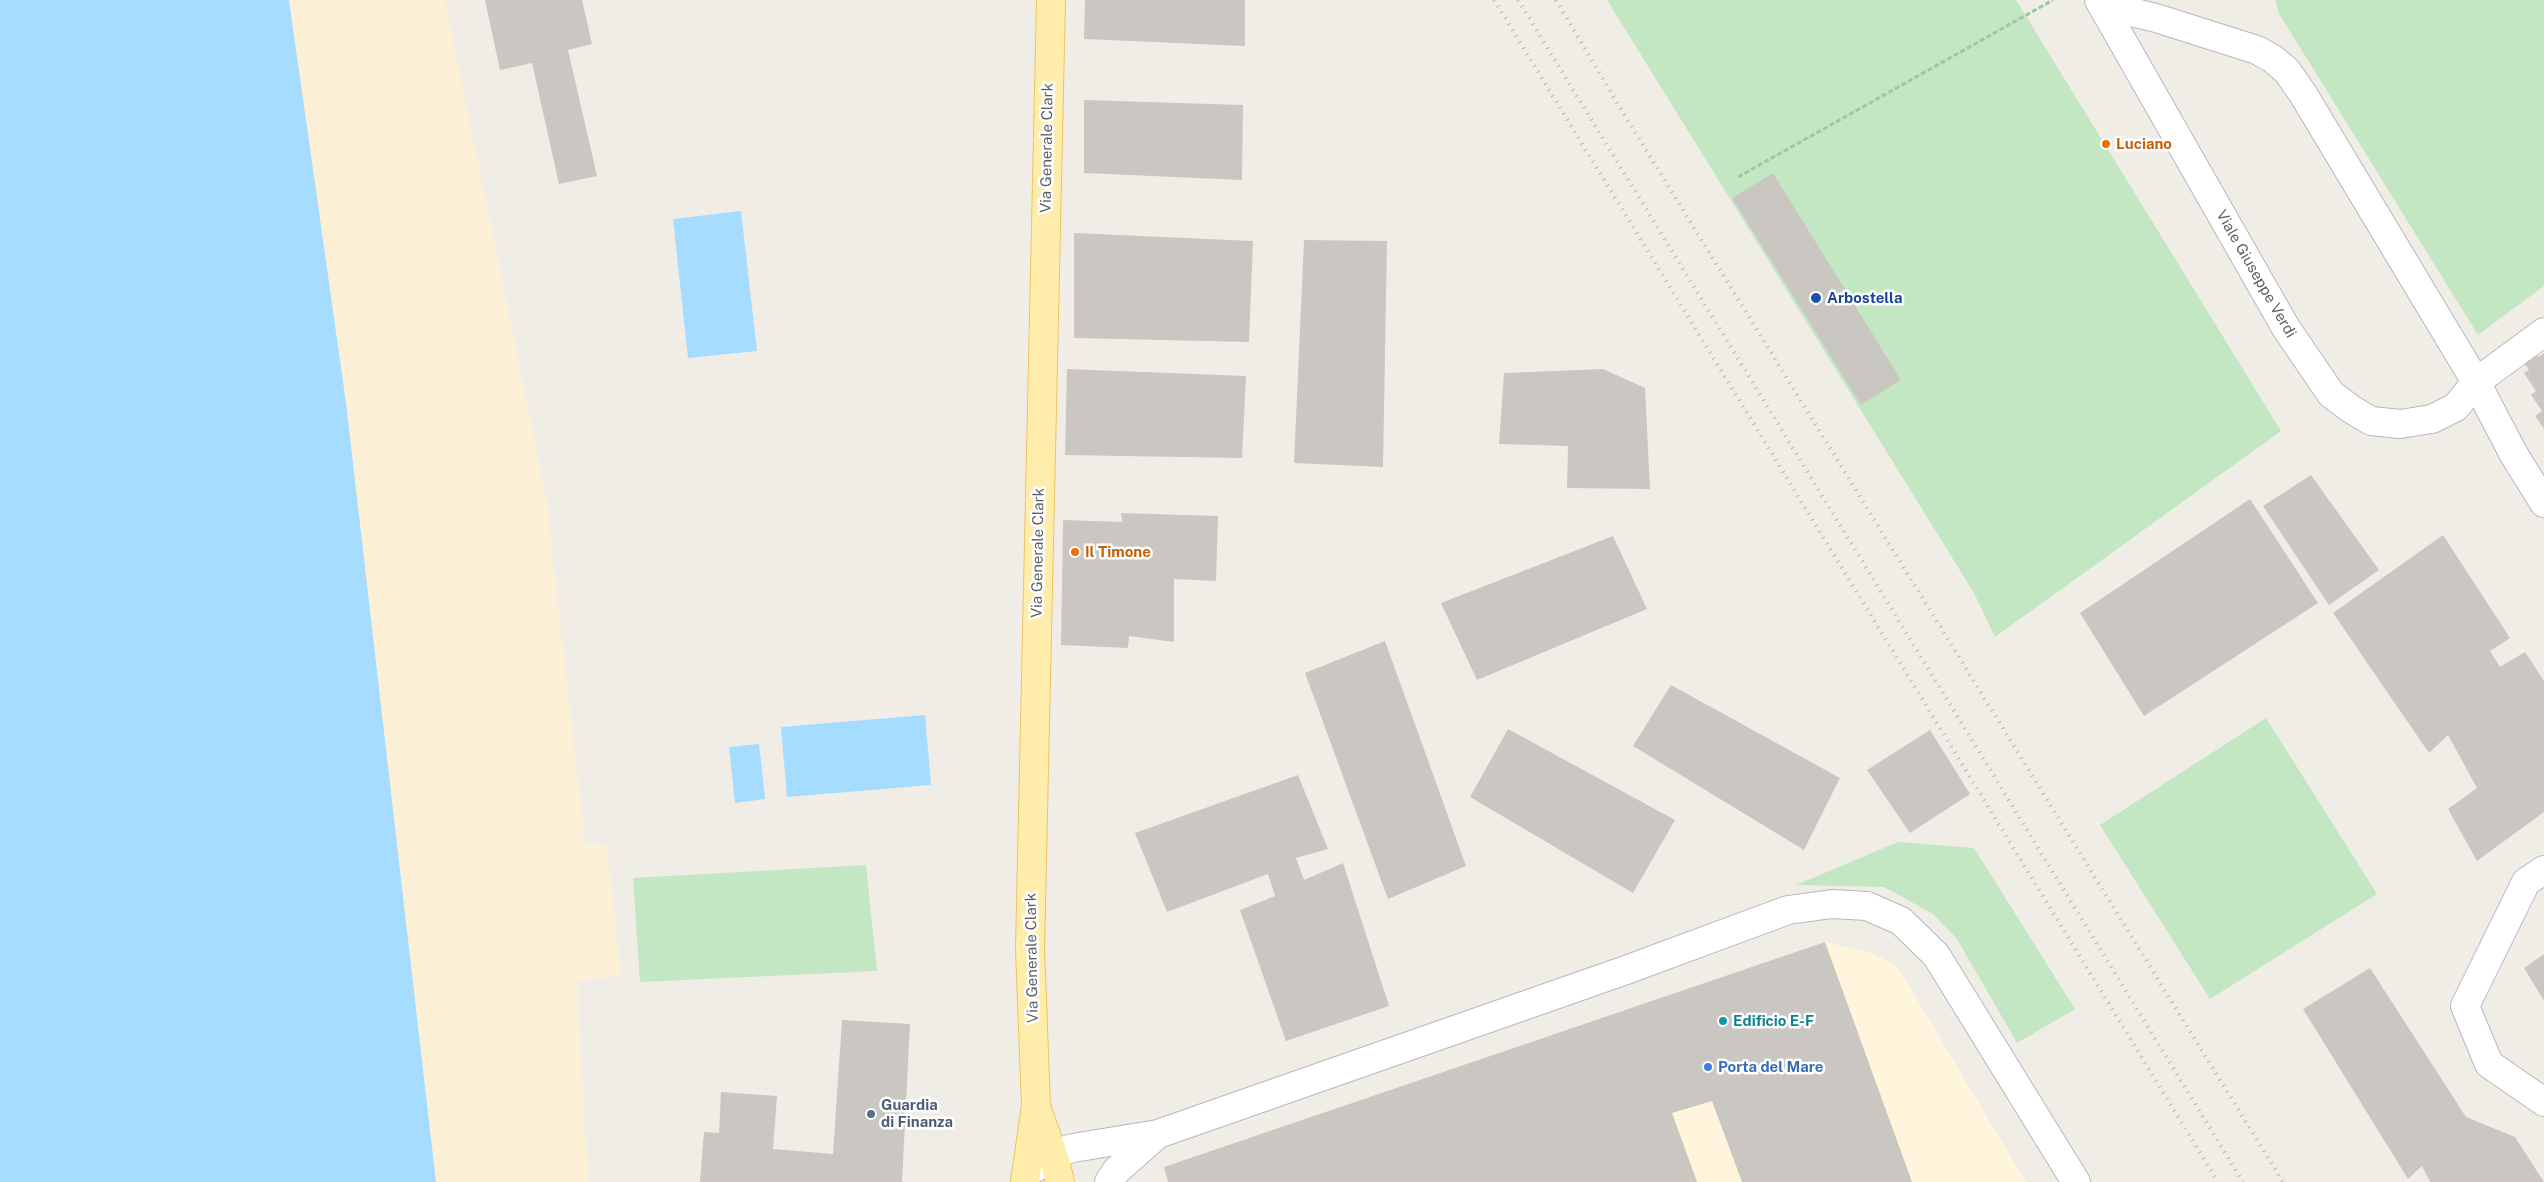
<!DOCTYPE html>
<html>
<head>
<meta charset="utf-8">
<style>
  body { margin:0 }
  canvas { display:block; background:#efede5 }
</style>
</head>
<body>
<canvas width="2544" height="1182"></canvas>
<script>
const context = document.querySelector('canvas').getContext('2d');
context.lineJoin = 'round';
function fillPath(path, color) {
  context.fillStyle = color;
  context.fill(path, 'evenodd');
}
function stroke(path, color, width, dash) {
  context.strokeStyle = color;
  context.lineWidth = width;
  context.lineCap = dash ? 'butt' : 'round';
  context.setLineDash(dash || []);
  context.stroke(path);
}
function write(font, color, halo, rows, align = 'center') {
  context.font = font + ' "Public Sans",sans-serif';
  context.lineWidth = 5;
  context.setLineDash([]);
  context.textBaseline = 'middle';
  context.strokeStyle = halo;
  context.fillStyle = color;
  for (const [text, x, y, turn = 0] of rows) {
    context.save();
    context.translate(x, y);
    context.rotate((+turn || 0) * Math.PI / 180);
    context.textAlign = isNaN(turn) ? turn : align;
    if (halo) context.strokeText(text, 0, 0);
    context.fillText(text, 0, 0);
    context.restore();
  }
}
fillPath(new Path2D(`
  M1825,942L1874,954L1897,966L2026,1182H1168L1164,1167Z`), '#fef5dc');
fillPath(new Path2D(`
  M1607,0H2016L2281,431L1995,637L1974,593Z
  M2276,0H2544V286L2478,335L2278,12Z
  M2266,718L2377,894L2210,999L2100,825Z
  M1898,842L1974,848L2075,1009L2017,1043L1957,939L1933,914L1884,887L1796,885Z
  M866,865L877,971L640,982L633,878Z`), '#c3e7c2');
fillPath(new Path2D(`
  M289,0H445L546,496L585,844L607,845L621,976L578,981V1014L589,1182H436L346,403Z`), '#fbf0d5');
fillPath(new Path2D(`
  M0,0H289L346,403L436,1182H0Z
  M741,211L757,351L688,358L673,219Z
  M925,715L931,785L787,797L781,727Z
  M759,744L765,799L735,803L729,747Z`), '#a6dcff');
fillPath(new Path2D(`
  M485,0H582L592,44L568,50L597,176L559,184L532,63L500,70Z
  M1085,0H1245V46L1084,39Z
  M1084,100L1243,105L1242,180L1084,173Z
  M1773,173L1901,380L1861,405L1732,198Z
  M1074,233L1253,241L1249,342L1074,338Z
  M1304,240L1387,241L1383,467L1294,463Z
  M2534,351L2538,357L2544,353V429L2535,416L2542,411L2531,395L2536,391L2524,373L2529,370L2521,359Z
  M1067,369L1246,376L1242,458L1065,455Z
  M1603,369L1645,388L1650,489L1567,488L1568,446L1499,444L1504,373Z
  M2311,475L2379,570L2329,605L2263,506Z
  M2250,499L2318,603L2144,716L2080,613Z
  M1121,513L1218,516L1216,581L1174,579V642L1129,636L1128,648L1061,645L1063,520L1122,522Z
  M2443,535L2510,638L2490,651L2500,667L2525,652L2544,681V812L2477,861L2448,809L2477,788L2448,735L2429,753L2333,613Z
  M1613,536L1647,609L1477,680L1441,603Z
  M1385,641L1466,866L1388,899L1305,673Z
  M1671,685L1840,778L1804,850L1633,746Z
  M1508,729L1675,820L1633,893L1470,797Z
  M1930,730L1970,794L1910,833L1867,770Z
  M1298,775L1328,849L1296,858L1304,880L1343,863L1389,1006L1286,1041L1240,910L1275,896L1268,874L1167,912L1135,833Z
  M1825,942L1912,1182H1742L1712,1101L1672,1113L1697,1182H1168L1164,1167Z
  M2544,954V1001L2524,968Z
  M2370,968L2466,1117L2515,1137L2544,1182H2430L2422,1166L2408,1179L2303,1009Z
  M842,1020L910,1024L902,1182H700L704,1132L719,1133L721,1092L777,1096L773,1149L833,1154Z`), '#cac7c2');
const minor = new Path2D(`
  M2099,0L2286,328L2331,394L2351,409L2371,421L2400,424L2432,419L2456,407L2476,382L2544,332
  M2102,5L2156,18L2257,50L2273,59L2287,71L2303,94L2476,382L2513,453L2544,503
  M2544,870L2526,882L2465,1006L2489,1064L2544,1102
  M1035,1168L1053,1154L1073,1148L1158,1134L1626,970L1788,910L1832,904L1867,906L1901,921L1936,955L2076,1182
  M1109,1182L1116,1171L1157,1135`);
const major = new Path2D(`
  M1036,1107L1053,1154L1060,1182
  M1025,1182L1036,1106L1030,949L1051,0`);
stroke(minor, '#b6b8bc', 30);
stroke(major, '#f2c25b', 30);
stroke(new Path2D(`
  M1738,177L2053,0`), '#9bc8a6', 3, [5, 2.5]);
stroke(minor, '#fff', 28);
stroke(major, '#ffeeab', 28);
stroke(new Path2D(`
  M1494,0L2218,1182
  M1518,0L2243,1182
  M1556,0L1625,116L2283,1182`), '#b4b5b6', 4, [1, 6]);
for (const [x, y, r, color] of [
  [2106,144,5,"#e8710a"],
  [1816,298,6,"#1a4fb4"],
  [1075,552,5,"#e8710a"],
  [1723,1021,5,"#0f9aa8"],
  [1708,1067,5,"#3f7fe0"],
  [871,1114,5,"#5c6f8a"]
]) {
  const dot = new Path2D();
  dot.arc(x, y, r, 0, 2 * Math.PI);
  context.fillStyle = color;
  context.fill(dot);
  stroke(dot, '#fff', 2);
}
write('bold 15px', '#c56008', '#fff', [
  ["Luciano",2116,144],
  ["Il Timone",1085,552]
], 'left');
write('15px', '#5d6166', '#fff', [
  ["Via Generale Clark",1047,148,-89],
  ["Viale Giuseppe Verdi",2256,274,60],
  ["Via Generale Clark",1038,553,-89],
  ["Via Generale Clark",1032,958,-91]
]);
write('bold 15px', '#164399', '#fff', [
  ["Arbostella",1827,298]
], 'left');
write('bold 15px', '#0d838f', '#fff', [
  ["Edificio E-F",1733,1021]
], 'left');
write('bold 15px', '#366cbe', '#fff', [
  ["Porta del Mare",1718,1067]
], 'left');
write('bold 15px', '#4e5e75', '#fff', [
  ["Guardia",881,1105],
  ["di Finanza",881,1122]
], 'left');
</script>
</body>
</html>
